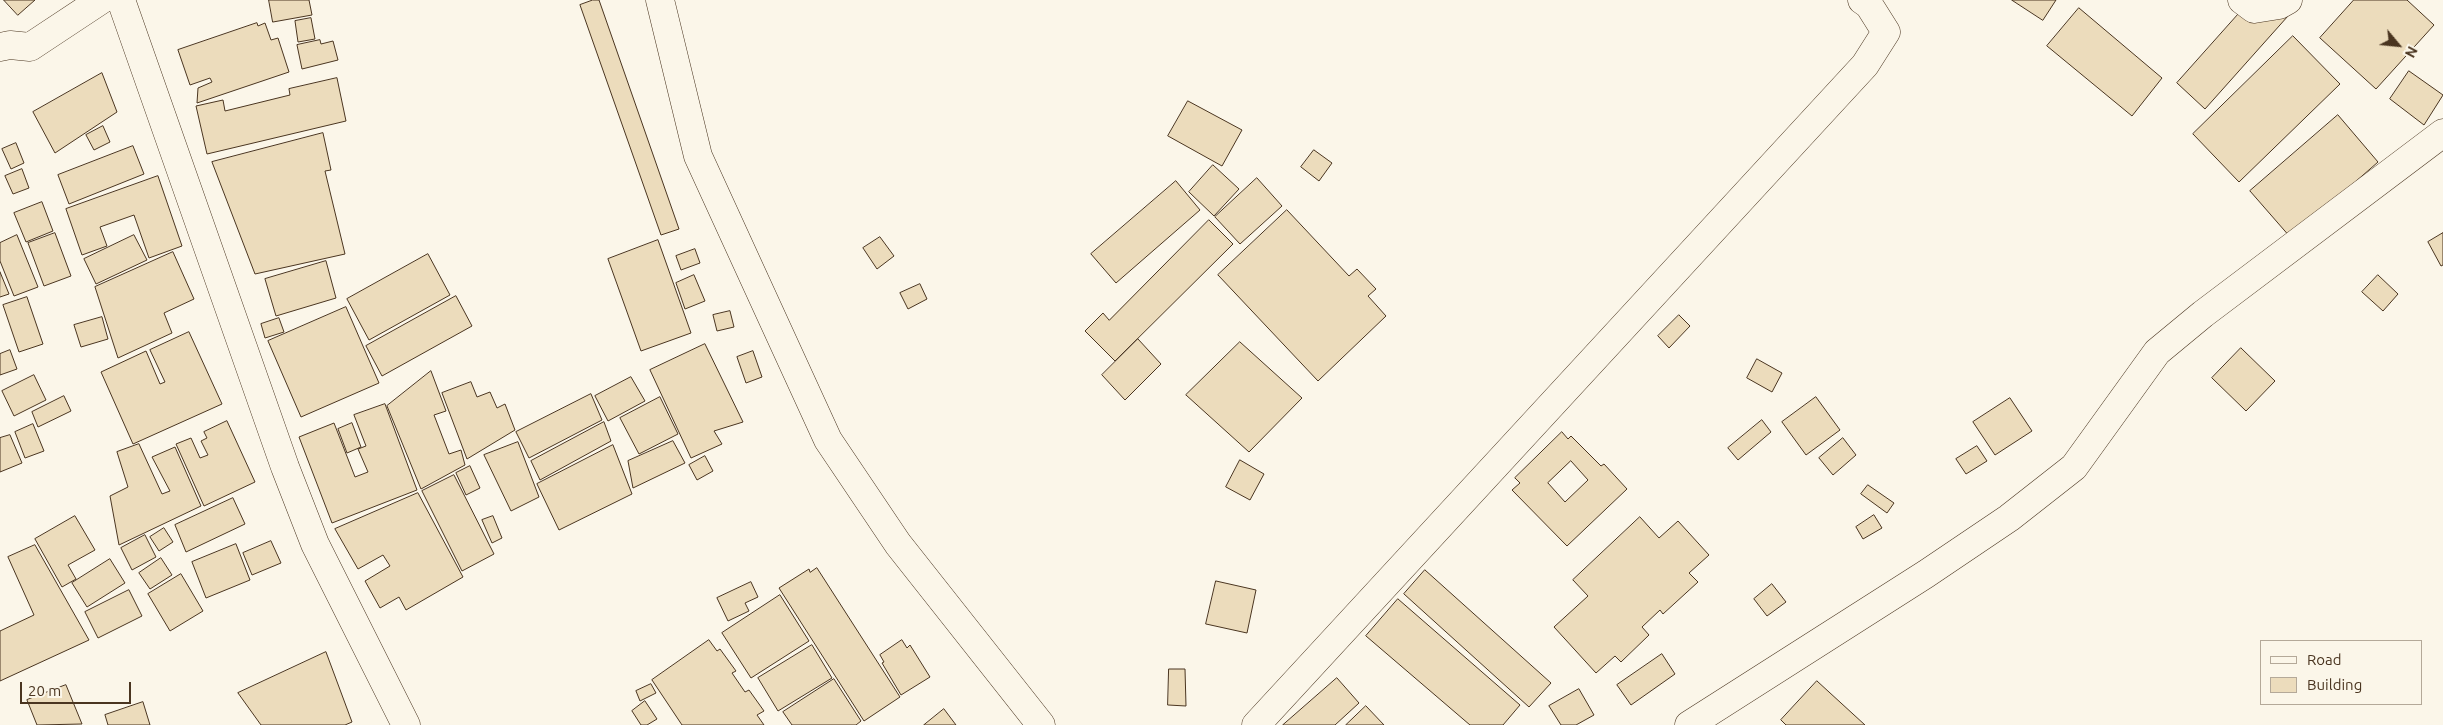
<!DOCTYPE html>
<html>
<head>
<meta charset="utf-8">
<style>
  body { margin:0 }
  #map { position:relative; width:2443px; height:725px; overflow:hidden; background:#fbf6e9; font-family:Ubuntu,sans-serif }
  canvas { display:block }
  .legend { position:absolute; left:2260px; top:640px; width:162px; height:65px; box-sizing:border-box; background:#fbf6e9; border:1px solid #b4a999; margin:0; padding:6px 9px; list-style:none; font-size:15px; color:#4a3520 }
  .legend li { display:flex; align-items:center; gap:10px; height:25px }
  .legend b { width:25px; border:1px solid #b4a999 }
  .north { position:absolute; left:2373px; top:20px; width:50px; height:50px; -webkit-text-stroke:4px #fbf6e9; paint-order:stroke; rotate:118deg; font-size:14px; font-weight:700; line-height:20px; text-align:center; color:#4a3520 }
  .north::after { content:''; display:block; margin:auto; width:18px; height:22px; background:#4a3520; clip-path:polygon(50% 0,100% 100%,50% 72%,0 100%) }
  .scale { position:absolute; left:20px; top:682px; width:111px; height:22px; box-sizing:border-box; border:2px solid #4a3520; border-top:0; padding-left:6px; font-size:15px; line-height:18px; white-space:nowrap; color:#4a3520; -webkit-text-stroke:4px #fbf6e9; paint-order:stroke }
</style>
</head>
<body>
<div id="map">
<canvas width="2443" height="725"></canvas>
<ul class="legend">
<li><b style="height:6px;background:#fbf6e9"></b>Road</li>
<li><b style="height:14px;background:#ecdcbc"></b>Building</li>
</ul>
<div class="north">N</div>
<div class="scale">20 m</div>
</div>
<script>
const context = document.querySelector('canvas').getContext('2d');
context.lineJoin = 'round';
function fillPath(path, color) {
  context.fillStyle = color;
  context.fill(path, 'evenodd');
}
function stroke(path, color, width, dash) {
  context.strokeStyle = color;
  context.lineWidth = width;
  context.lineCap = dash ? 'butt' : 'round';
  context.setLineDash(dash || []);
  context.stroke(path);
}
const building = new Path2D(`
  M4,0H35L18,15Z
  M269,0H309L312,15L273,22Z
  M593,0H599L679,229L661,235L580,5Z
  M2012,0H2056L2043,20Z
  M2251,0L2288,16L2205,109L2177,83Z
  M2354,0H2407L2434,25L2376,89L2320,38Z
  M2079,8L2162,78L2132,116L2047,46Z
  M311,18L315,39L298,42L295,21Z
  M257,23L258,26L265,23L271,40L278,38L289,72L197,103L198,88L212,82L210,78L190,85L178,50Z
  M2293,36L2340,84L2239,182L2193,134Z
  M320,40L321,44L333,41L338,60L302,69L297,45Z
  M2409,71L2443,95L2424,125L2390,99Z
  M102,73L117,112L55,153L33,112Z
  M337,78L346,121L207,154L196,106L223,100L225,111L290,95L289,89Z
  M1188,101L1242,130L1222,166L1168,136Z
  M2338,115L2378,162L2291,238L2250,191Z
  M103,126L110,142L94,150L86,135Z
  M323,133L331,170L325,171L345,254L255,274L212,162Z
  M16,143L24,163L11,169L2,149Z
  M133,146L144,174L69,204L58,175Z
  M1314,150L1332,163L1319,181L1301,167Z
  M1213,165L1239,189L1214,216L1189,192Z
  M22,169L29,188L13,194L5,176Z
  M158,176L182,246L149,258L134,215L100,227L107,246L82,255L66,209Z
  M1257,178L1282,206L1240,244L1215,217Z
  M1176,181L1200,210L1116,283L1091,254Z
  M42,202L53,231L26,242L14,213Z
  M1287,210L1349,276L1357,269L1376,289L1368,296L1386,316L1318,381L1218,275Z
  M1209,220L1233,244L1115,361L1085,331L1103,313L1109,320Z
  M55,233L71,276L44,286L28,243Z
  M2443,233V265L2441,266L2428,242Z
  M17,235L38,287L14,296L0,261V243Z
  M134,235L147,260L96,284L84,259Z
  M880,237L894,256L877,269L863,248Z
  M658,240L691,333L641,351L608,259Z
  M695,249L700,263L681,270L676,256Z
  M173,252L194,299L164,313L172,333L118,358L95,287Z
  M428,254L450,295L369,340L347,299Z
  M326,261L336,298L276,316L265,279Z
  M0,272L9,294L0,297Z
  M694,275L705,301L685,309L676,283Z
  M2378,275L2398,294L2383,311L2362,292Z
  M920,284L927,299L908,309L900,293Z
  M456,296L472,326L382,376L366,346Z
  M27,297L43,344L19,352L3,305Z
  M346,307L379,383L301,417L268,341Z
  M730,311L734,327L717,331L713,315Z
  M1679,315L1690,326L1669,348L1658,336Z
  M102,317L108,339L81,347L74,325Z
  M279,318L284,332L265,338L261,324Z
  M189,332L222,404L133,444L101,372L146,351L160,384L165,382L150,350Z
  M1138,339L1161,364L1125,400L1102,375Z
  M1240,342L1302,398L1249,452L1186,395Z
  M705,344L743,422L714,431L722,444L691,458L650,370Z
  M2241,348L2275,381L2246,411L2212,378Z
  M10,350L17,369L0,375V354Z
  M753,351L762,377L746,383L737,357Z
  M1757,359L1782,373L1772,392L1747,378Z
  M431,371L446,411L434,415L449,454L461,450L465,465L421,489L387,406Z
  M34,375L46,400L14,416L2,391Z
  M631,377L645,401L608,421L595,396Z
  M471,382L477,397L490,392L497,408L505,404L515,430L467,459L442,393Z
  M591,394L602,420L529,458L516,432Z
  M64,396L71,411L38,427L32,412Z
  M660,397L678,434L639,454L620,418Z
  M1816,397L1840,430L1806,455L1782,422Z
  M2010,398L2032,431L1995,455L1973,422Z
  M385,404L417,490L332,523L299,437L334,423L355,477L368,472L358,449L366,446L354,415Z
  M1762,420L1771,432L1738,460L1728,448Z
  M227,421L255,482L204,506L176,444L191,438L200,458L208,455L201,441L207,438L204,432Z
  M604,422L611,441L540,480L531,461Z
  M352,423L361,447L347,453L338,429Z
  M33,424L44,451L25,458L15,432Z
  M1562,432L1568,439L1571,436L1601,466L1604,464L1627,489L1567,546L1512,490L1520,483L1515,478ZM1571,461L1588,480L1565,502L1548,483Z
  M10,435L22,463L0,472V438Z
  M1843,438L1856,455L1833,475L1819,458Z
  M673,441L685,463L633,488L628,461Z
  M518,442L539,497L511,511L484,455Z
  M139,444L162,494L170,491L152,457L175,447L201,506L119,545L110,496L128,487L117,452Z
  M613,445L632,494L559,530L537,484Z
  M1977,446L1987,461L1966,474L1956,459Z
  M705,456L713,471L697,480L689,465Z
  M1240,460L1264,474L1250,500L1226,487Z
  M470,466L480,488L466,495L456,473Z
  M454,475L494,554L462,571L422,491Z
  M1868,485L1894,503L1887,513L1861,494Z
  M418,493L463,577L406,610L399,597L380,608L365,581L390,566L383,555L358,569L335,529Z
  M233,498L245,524L186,552L175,525Z
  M1874,515L1882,528L1863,539L1856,527Z
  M75,516L95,550L68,565L76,579L62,587L35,539Z
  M493,516L502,538L492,543L482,520Z
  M1640,517L1659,538L1678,521L1709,555L1689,573L1698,582L1663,614L1660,610L1642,627L1649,635L1621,662L1615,656L1596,673L1554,627L1588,596L1573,580Z
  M164,528L173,542L159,551L150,537Z
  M145,535L156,557L132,570L121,548Z
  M271,541L281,563L252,575L243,553Z
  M236,544L250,580L206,598L192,562Z
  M35,545L89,640L0,681V631L34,615L8,557Z
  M161,558L172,575L150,589L139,573Z
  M110,559L125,583L87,607L72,583Z
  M817,568L900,697L864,721L779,588L809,569L810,572Z
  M1425,570L1551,683L1529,707L1404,594Z
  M181,574L203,611L170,631L148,594Z
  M1216,581L1256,590L1247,633L1206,624Z
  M751,582L758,597L745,603L749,611L728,621L717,598Z
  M1772,584L1786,602L1767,616L1754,599Z
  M129,590L142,616L98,638L85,612Z
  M780,595L809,641L751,678L722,633Z
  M1398,599L1520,705L1503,725H1470L1366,636Z
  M709,640L717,651L720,649L736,671L732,673L745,692L749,690L764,711L757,715L764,725H682L652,680Z
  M902,640L907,648L910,645L930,677L901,695L882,663L884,662L880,655Z
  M812,645L832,678L778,711L758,678Z
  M326,652L352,722L345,725H261L238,693Z
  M1662,654L1675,674L1631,705L1617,685Z
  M1169,669H1185L1186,706L1168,705Z
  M1337,678L1359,703L1335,725H1283Z
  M834,679L861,721L856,725H792L783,712Z
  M1817,681L1865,725H1786L1781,720Z
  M651,684L656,693L640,701L636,691Z
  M66,685L82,724L37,725L27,700Z
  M1579,689L1594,715L1576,725H1561L1549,706Z
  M645,701L657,719L647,725H641L632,711Z
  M143,702L150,725H108L105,715Z
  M1366,706L1384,725H1346Z
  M944,709L956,725H924Z`);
fillPath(building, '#ecdcbc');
stroke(building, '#4a3520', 1);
const minor = new Path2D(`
  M121,0L285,467L315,544L406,725
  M2242,0L2254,9L2279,5L2288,0
  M0,47L10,45L30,47L101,0
  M1256,725L1865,65L1886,32L1869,5L1862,0
  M1689,725L1926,574L2009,518L2074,467L2157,352L2203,314L2443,133`);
const tertiary = new Path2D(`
  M660,0L698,156L828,440L898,544L1041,725`);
stroke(minor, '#4a3520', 29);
stroke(tertiary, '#4a3520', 29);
stroke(minor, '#fbf6e9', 28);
stroke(tertiary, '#fbf6e9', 28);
</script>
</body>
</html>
